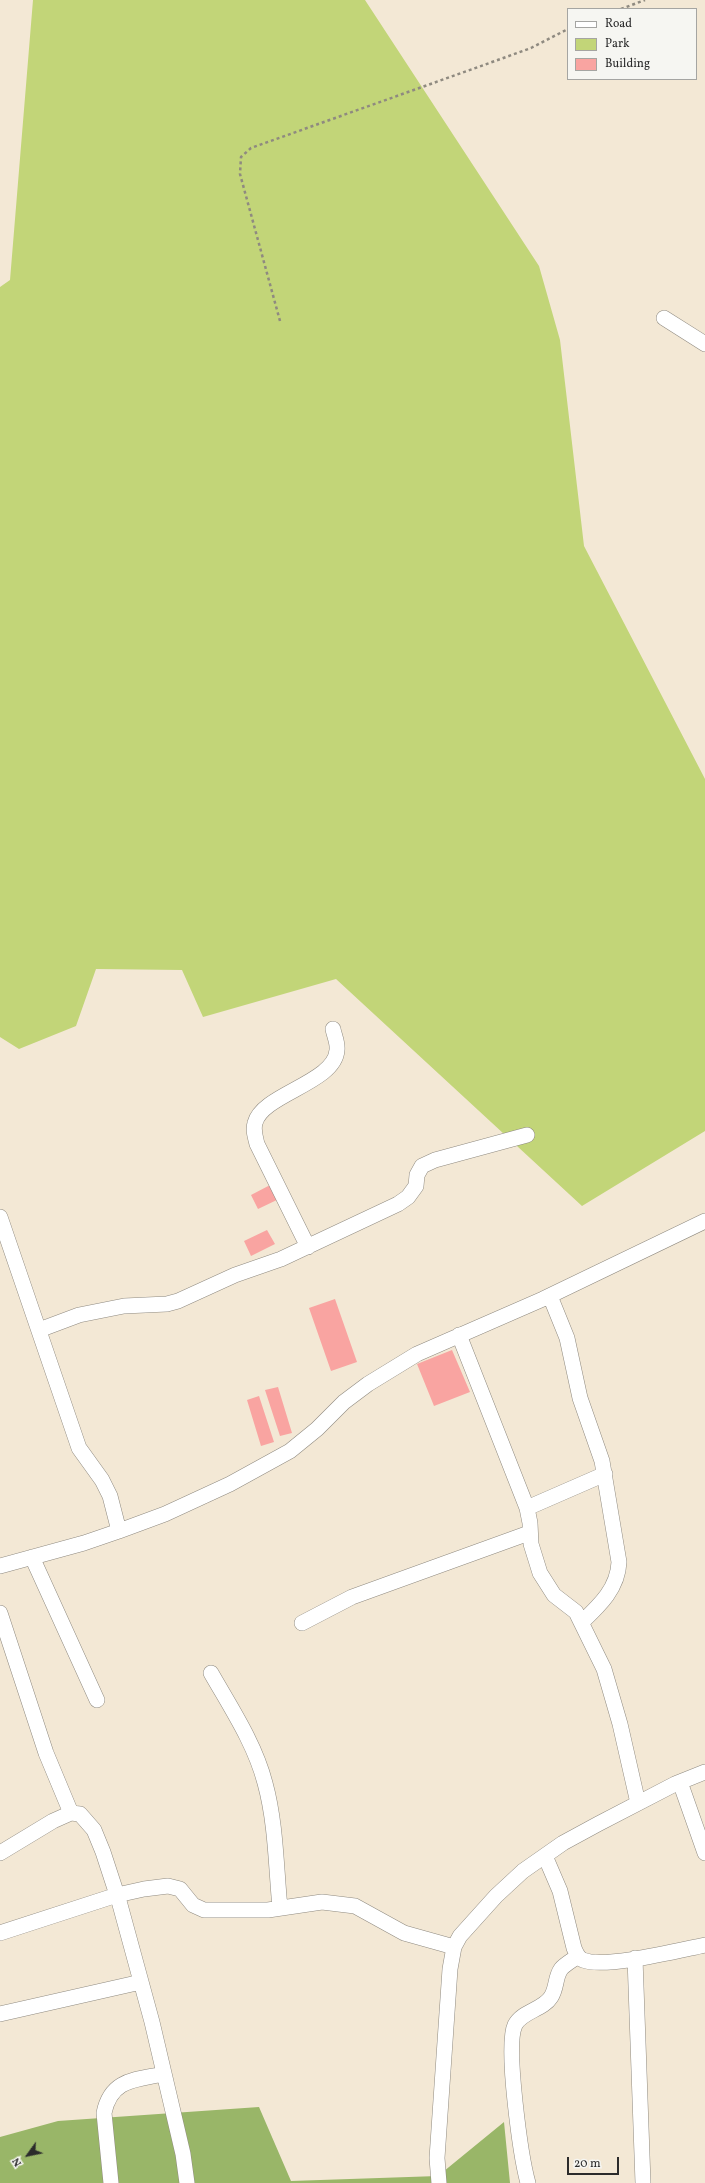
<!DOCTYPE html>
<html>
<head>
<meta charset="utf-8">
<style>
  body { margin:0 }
  #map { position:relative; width:705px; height:2183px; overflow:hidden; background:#f3e8d5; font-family:Vollkorn,serif }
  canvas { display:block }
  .legend { position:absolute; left:567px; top:8px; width:130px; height:72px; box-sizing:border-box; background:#f6f6f2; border:1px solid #a5a5a2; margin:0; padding:5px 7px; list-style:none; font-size:12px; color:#2b2b2b }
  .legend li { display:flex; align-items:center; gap:8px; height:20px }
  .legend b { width:20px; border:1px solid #a5a5a2 }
  .north { position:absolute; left:8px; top:2135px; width:40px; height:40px; -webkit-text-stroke:3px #f6f6f2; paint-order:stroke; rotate:237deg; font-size:11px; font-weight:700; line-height:16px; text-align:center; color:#2b2b2b }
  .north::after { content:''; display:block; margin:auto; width:14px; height:18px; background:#2b2b2b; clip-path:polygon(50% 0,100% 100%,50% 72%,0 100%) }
  .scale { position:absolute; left:567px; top:2157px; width:52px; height:18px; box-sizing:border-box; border:2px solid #2b2b2b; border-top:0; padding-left:5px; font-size:12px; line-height:14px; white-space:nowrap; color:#2b2b2b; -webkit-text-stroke:3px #f6f6f2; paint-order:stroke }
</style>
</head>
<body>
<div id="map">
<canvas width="705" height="2183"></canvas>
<ul class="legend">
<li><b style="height:5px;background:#fff"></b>Road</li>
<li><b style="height:11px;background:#c2d578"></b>Park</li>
<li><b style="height:11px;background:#f9a4a1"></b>Building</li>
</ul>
<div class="north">N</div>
<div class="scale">20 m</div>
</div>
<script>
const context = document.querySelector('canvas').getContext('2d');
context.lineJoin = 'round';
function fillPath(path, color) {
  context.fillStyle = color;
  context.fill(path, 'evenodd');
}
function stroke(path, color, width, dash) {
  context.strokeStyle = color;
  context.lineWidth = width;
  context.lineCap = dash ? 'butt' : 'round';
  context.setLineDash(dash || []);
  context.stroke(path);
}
fillPath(new Path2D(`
  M33,0H365L539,266L560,340L584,546L705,779V1131L582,1206L336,979L203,1017L182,970L96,969L76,1026L19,1049L0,1037V287L10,280Z`), '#c2d578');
fillPath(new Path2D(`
  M259,2107L291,2181L438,2176L504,2122L510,2183H0V2137L58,2121Z`), '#99b668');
fillPath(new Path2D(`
  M274,1183L281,1198L258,1209L251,1195Z
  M267,1230L275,1244L251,1256L244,1241Z
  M335,1299L357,1362L331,1371L309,1308Z
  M452,1350L470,1392L434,1406L417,1364Z
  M278,1387L292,1433L280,1436L265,1390Z
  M259,1396L274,1442L261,1446L247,1400Z`), '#f9a4a1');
const street = new Path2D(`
  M664,318L705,344
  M0,1217L79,1448L102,1480L110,1496L119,1531
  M308,1247L257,1144C255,1136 253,1130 255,1123C262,1094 335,1083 337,1050C338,1043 334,1035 333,1029
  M550,1296L567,1338L580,1398L602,1461L619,1562C618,1588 600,1605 582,1622
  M39,1330L79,1315L124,1306L167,1304L178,1301L235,1275L281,1259L398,1204L408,1197L416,1186L417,1175L422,1166L435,1160L527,1135
  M459,1335L527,1508L530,1523L531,1544L540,1573L554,1595L576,1612L604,1669L620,1724L638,1803
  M527,1508L605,1474
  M32,1557L97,1700
  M0,1566L84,1543L119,1531L165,1514L230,1484L290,1451L317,1429L344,1402L368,1384L417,1354L543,1299L705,1221
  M0,1613L46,1753L71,1813
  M302,1623L352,1597L529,1533
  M211,1673C231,1708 255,1744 265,1783C276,1823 276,1867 280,1908
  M680,1782L705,1853
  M0,1853L53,1821L71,1813L80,1814L94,1830L103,1852L119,1901L152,2022L183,2154L187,2183
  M545,1856L560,1891L574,1948C576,1953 578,1958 583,1960C604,1969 680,1950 705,1945
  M0,1933L117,1895L144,1889L168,1886L180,1889L193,1905L204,1910H268L322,1902L355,1906L404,1933L454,1947
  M635,1958L643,2183
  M0,2014L141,1982
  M111,2183L104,2113C111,2079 135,2080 164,2074
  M439,2183L437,2158L450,1969L454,1947L460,1936L496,1896L523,1871L563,1843L598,1824L675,1784L705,1772
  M528,2183C521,2158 505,2046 515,2025C522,2011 543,2010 551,1997C557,1988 555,1977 561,1969C565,1964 573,1960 578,1956`);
stroke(street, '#8f8a80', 16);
stroke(new Path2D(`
  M621,9L645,0
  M280,321L240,174L241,157L251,148L495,61L531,48L568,29`), '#8f8a80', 2.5, [3, 3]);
stroke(street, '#fff', 15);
</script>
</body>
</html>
